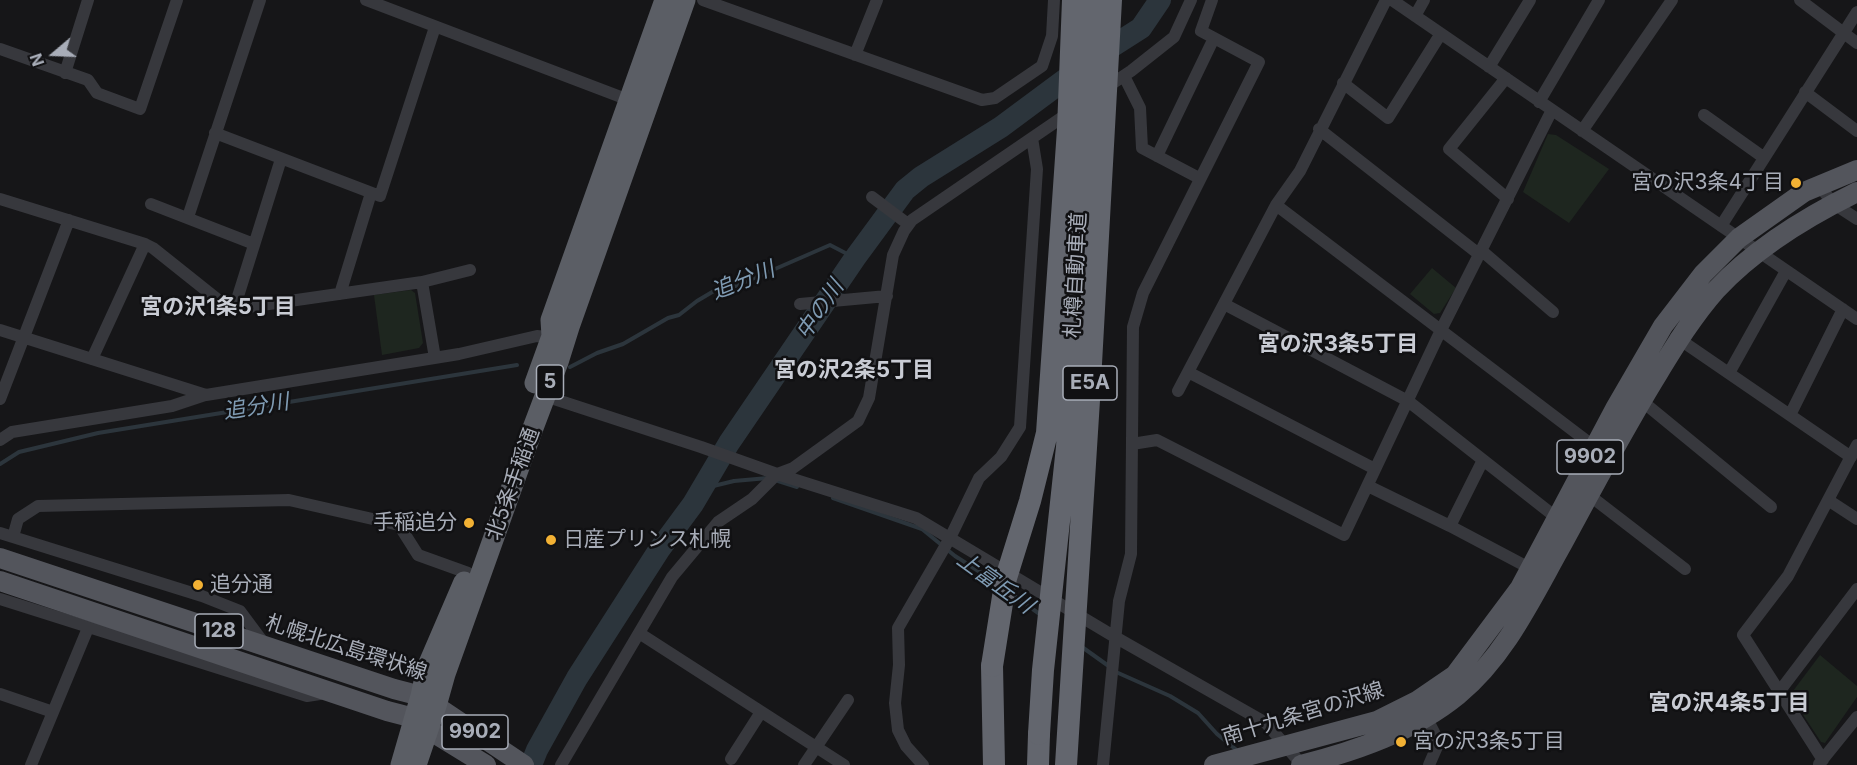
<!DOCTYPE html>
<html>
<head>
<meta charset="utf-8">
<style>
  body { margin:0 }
  #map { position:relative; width:1857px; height:765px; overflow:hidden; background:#161618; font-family:Inter,sans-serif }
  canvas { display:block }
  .north { position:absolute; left:24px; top:24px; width:60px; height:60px; -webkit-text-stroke:4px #111113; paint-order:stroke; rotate:251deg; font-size:16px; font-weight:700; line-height:24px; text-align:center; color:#a8adb8 }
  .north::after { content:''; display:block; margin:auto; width:21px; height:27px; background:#a8adb8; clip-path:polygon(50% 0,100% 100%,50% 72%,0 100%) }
</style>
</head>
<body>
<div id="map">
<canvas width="1857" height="765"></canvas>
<div class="north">N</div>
</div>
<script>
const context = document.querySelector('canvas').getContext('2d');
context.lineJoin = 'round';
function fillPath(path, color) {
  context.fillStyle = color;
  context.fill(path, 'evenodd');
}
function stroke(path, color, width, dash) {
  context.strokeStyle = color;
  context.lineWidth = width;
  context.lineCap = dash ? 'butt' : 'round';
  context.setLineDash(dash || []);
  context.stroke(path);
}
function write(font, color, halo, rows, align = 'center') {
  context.font = font + ' Inter,"Noto Sans JP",sans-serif';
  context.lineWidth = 5;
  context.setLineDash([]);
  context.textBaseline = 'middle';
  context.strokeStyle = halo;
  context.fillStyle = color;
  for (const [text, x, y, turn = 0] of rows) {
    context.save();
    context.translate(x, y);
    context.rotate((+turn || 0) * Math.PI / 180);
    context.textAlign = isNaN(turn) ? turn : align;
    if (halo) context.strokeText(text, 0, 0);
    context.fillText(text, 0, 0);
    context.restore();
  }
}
fillPath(new Path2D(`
  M1548,134L1556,135L1609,169L1569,223L1523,192Z
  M1432,268L1456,288L1440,313L1434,314L1410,294Z
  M411,290L415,293L423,343L419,348L382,355L374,295Z
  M1820,655L1857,686V697L1825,743L1821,742L1792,698L1793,691Z`), '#1e261f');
stroke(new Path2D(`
  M570,367L597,353L623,344L668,318L679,315L697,301L724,285L736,286L830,245L855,258
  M0,464L19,452L98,433L517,365
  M775,480L797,487
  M701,489L734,481L768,478
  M833,498L922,529L955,556L997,583
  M1013,595L1041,615
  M1082,647L1110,667
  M1116,672L1170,696L1198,713L1217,734L1239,752`), '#2c353c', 4);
stroke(new Path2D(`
  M531,765L537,750L577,678L659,550L693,504L729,443L855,258L905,190L921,177L1001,127L1094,58L1141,28L1160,0`), '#2c353c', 22);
stroke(new Path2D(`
  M366,0L634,102
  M703,0L982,100L995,98L1042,66L1052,36L1054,0
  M1392,0L1857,319
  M1800,0L1857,43
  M1415,16L1424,0
  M0,49L88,80L97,93L140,109L177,0
  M855,55L877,0
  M1489,67L1530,0
  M65,73L88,0
  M1124,76L1140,108L1142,148L1199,178
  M1506,78L1449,149L1508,199
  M1343,83L1388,118L1440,35
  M1104,89L1131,71L1174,37L1191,0
  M1805,92L1857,131
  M1539,102L1599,0
  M1704,115L1763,157
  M1319,129L1480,255
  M1582,131L1672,0
  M215,133L380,196L435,27
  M1157,156L1214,38
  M1819,186L1834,204L1857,219
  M872,197L908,224
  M0,199L145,244L153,248L227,307L234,309L422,282L470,270
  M151,204L254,244
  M1276,205L1600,451
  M188,217L260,0
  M1721,226L1857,12
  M1482,251L1553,312
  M422,282L435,358
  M340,294L371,193
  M800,304L887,296
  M1224,304L1408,401L1562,522
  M234,309L281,159
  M0,330L206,395L459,354L537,336L556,338
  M1676,337L1851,457
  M92,359L145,244
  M1188,372L1375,469
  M1729,373L1786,271
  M1178,391L1276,205L1300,171L1386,0
  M545,396L701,447L777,474L916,518L1115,637L1266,723L1302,765
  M1637,397L1771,507
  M0,399L69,220
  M1790,415L1843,309
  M0,440L12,432L172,406L205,395
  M1132,444L1157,440L1344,535L1441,330L1552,110
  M1368,486L1450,526L1535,571
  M1589,495L1685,569
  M1828,500L1857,519
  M1450,526L1483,460
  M0,533L202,596L240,611L266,646
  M13,537L18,519L38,506L289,500L399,525L418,555L468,573
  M0,599L307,696L326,693
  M639,633L844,765
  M1779,692L1857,589
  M0,694L53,712
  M1424,713L1439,742L1429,765
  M731,759L761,712
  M1823,760L1743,635L1788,576L1857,445
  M1819,764L1857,717
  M31,765L88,628
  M561,765L672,577L718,522L752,499L777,474L793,468L858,421L869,398L893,255L904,231L912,220L1070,112
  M804,765L848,700
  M923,765L906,746L898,730L895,703L899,665L898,628L950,538L979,478L1001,457L1020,427L1037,169L1032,138
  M1103,765L1119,601L1131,554L1133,327L1143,293L1259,62L1201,31L1212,0`), '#37383d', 12);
stroke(new Path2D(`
  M0,558L394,689L421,696L524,765
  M0,581L387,711L414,718L429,730L486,765
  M1214,765L1377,721L1417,701L1455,675L1520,588L1616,407L1663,326L1703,274L1739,238L1804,192L1857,170
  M1301,765C1356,751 1414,731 1458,695C1504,657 1530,602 1559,550C1590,493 1620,436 1654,380C1673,349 1692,317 1716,290C1755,248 1806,217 1857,192`), '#53555c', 20);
stroke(new Path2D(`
  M535,383L552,336L551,320L665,0
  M401,765L421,696L427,668L464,582
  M416,765L436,706L445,674L533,428L558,362L569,327L685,0`), '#5b5e65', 21);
stroke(new Path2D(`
  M992,666L994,765
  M1038,765L1039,734`), '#63666e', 22);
stroke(new Path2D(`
  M992,666L1006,578L1030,501L1047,433L1068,129L1073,0
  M1039,734L1043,670L1067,447L1091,0
  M1066,765L1089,400L1111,0`), '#63666e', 22);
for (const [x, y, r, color] of [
  [1796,183,6,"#f2b134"],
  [469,523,6,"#f2b134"],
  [551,540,6,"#f2b134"],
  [198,585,6,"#f2b134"],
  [1401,742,6,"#f2b134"]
]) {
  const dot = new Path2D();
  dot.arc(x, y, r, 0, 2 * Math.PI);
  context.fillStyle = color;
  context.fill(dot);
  stroke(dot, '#111113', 2);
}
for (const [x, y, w] of [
  [550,382,27],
  [1090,383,54],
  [1590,457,66],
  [219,631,48],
  [475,732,66]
]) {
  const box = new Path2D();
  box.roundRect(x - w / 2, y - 17, w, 34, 4.5);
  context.fillStyle = '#111113';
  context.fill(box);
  stroke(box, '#a8adb8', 1.5);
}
write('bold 20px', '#a8adb8', null, [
  ["5",550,382],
  ["E5A",1090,383],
  ["9902",1590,457],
  ["128",219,631],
  ["9902",475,732]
]);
write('21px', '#a8adb8', '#111113', [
  ["宮の沢3条4丁目",1784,183,"right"],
  ["手稲追分",457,523,"right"],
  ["日産プリンス札幌",563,540],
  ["追分通",210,585],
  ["宮の沢3条5丁目",1413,742]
], 'left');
write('21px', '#a8adb8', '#111113', [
  ["札樽自動車道",1076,275,-87],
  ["北5条手稲通",513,484,-70],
  ["札幌北広島環状線",346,648,18],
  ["南十九条宮の沢線",1303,714,-17]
]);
write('italic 22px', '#7f9bb3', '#111113', [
  ["追分川",743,281,-22],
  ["中の川",820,310,-56],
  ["追分川",256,407,-9],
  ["上富丘川",995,583,36]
]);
write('bold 22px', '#c9ccd4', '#111113', [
  ["宮の沢1条5丁目",218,307],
  ["宮の沢3条5丁目",1338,344],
  ["宮の沢2条5丁目",854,370],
  ["宮の沢4条5丁目",1729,703]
]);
</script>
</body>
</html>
